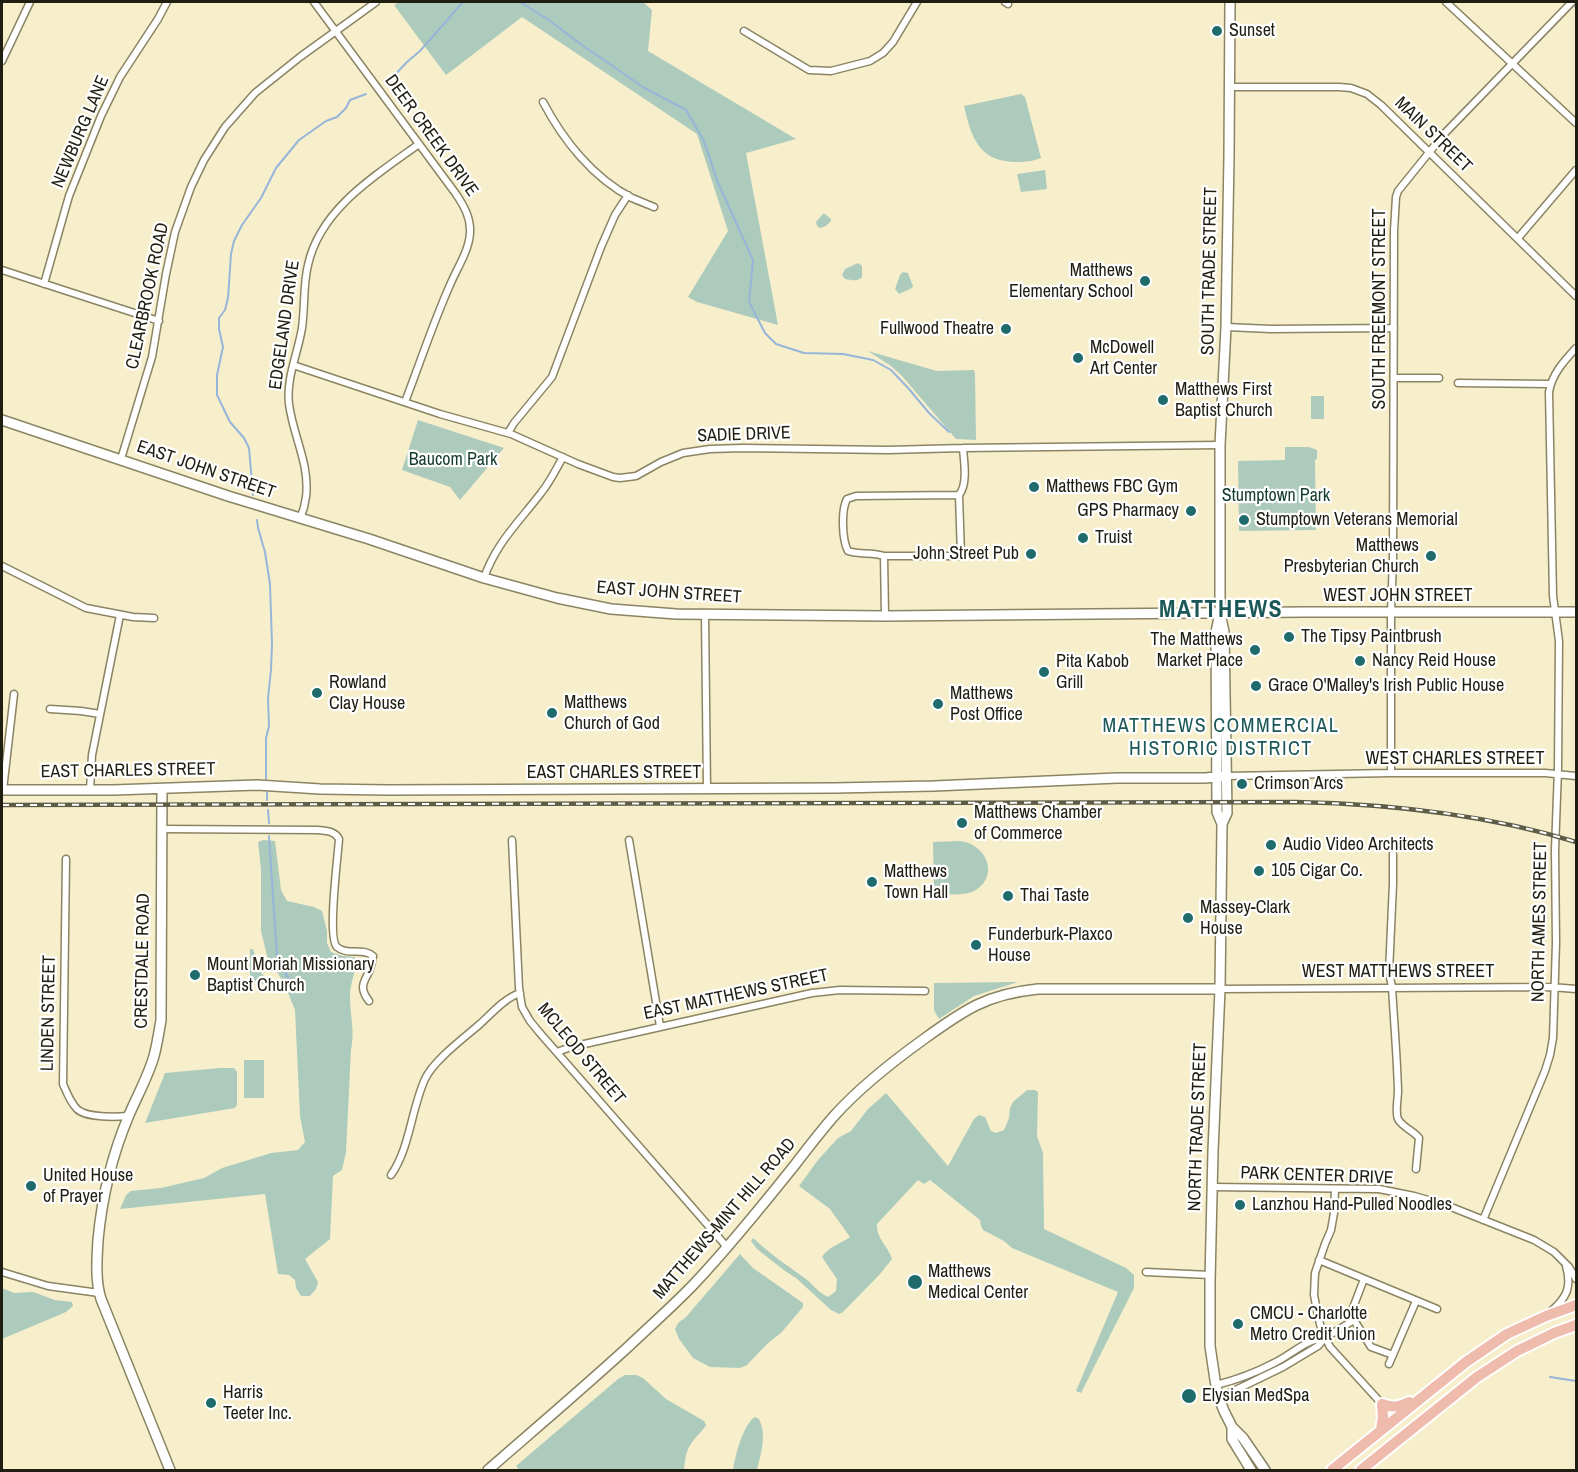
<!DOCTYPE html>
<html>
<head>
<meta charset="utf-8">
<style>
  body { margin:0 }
  #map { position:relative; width:1578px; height:1472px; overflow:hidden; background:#f7efcc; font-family:"Archivo Narrow",sans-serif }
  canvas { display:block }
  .frame { position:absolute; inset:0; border:3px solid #201e11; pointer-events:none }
</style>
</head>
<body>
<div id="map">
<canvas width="1578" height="1472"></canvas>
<div class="frame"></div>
</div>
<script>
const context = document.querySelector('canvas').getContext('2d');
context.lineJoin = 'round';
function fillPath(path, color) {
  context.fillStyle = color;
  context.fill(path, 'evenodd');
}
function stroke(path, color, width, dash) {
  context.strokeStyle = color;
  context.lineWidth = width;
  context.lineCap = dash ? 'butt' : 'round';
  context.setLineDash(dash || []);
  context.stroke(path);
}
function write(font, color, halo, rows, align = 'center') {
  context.font = font + ' "Archivo Narrow",sans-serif';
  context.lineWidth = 4.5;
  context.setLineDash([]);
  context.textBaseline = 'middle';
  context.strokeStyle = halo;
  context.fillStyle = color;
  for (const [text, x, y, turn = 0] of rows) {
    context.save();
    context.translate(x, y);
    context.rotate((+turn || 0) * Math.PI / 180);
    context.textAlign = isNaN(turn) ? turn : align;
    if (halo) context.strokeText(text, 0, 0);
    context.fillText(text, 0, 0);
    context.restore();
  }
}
fillPath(new Path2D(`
  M400,2H643L652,10L648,51L796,139L746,153L778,325L697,302L688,297L728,231L697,134L522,17L446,75L394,5Z
  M1021,94L1025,97L1041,158C1031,162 1024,162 1013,162C978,160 971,136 964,106Z
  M1045,170L1047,189L1021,192L1017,174Z
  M823,214H825L831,219V221L826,226L820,228L817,226L816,222Z
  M858,263L862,266V277C858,282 852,280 845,279L842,275L845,269Z
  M903,272L908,273L913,286L912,288L899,294L895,289L900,275Z
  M868,351L937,371L974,370L975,374L976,440L956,439L902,376L891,366Z
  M1311,396H1324V419H1311Z
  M418,420L504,448L460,500L450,487L402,470Z
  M1285,447H1309L1317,450V459L1315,460L1316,530L1239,531L1238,461L1285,460Z
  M263,840L275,841L281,890L287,901L314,907L322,911L327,931V943L331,952L343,956L355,957C358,969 349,984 350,998C350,1016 355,1030 351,1050L346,1152L342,1170L333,1176L330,1239L305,1259L318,1282L316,1289L310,1296H301L296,1288L295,1280L289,1275L278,1274L265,1194L120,1209L126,1195L131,1191L161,1188L204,1178L222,1168L271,1153L298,1150L305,1142L300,1116L295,1010L284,983L267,956L261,931V870L258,842Z
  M960,841C990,845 999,880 972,892C961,896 946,894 934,894L933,842Z
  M250,949H253L260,971L269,982L260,985L256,981L250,980Z
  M1018,982L974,996L939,1019L934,1010V983Z
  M244,1060H264V1098H244Z
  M220,1068H234L237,1072V1105L235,1108L145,1123L165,1073Z
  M1027,1090H1035L1038,1092L1037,1136L1043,1153L1044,1229L1126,1268L1134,1275V1288L1081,1393L1076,1391L1118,1292L1012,1248L1004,1241L983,1230L981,1226L980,1220L930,1180L924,1184L918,1180L877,1224C876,1238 888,1246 892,1259L881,1273L843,1312L839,1314L831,1310L796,1278L785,1271L757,1249L751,1241L753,1238C770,1254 788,1266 806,1279C813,1285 819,1293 828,1297L836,1291L837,1279L822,1257C828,1247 840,1244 850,1237L830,1209L799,1186L818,1160L838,1138L851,1131L868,1109L886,1093L948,1166L974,1119L979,1115L985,1117L991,1131L996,1133L1004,1130L1009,1118L1010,1108L1013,1102Z
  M740,1254L753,1268L803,1303V1307L781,1333L768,1343L747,1365L740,1368L710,1367L693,1358L679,1339L675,1329L678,1323L686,1317Z
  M2,1288L14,1293L33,1292L55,1300L72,1302L73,1306L66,1312L2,1339Z
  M625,1375H636L643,1378L666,1399L704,1421L706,1425C702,1432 697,1435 693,1441C686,1449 685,1460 684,1470H519L516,1466L618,1379Z
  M755,1417L759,1419C767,1436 761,1453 757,1470H733C735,1457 743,1424 755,1417Z`), '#adcbbc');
stroke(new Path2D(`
  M520,2L549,20L579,43L643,87L686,110L704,141L718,183L753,260L749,302L765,333L776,344L804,353L843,354L873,360L891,370L909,389L929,413L949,432
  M1575,7L1576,8
  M390,80L407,62L420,51L463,2
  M253,495L249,448L244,438L230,422L217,395V375L223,347L219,329V318L225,310L228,298L231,254L234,241L242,225L261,198L276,168L299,140L326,121L337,117L346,108L350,100L366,94
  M257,520L258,528L265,552L270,584L272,644L271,670L268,698L269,726L266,738V779
  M267,792V800
  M268,810L269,823
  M269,836L277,957L293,987
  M1550,1377L1576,1381`), '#97b5d8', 2);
const street = new Path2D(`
  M314,2L456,194C464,206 471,218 470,233C469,251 457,268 450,285C433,323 420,363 405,402
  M1005,2L1008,4
  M1446,2L1576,123
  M744,31L809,70L831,71L870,61L883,53L893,42L917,2
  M2,61L30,2
  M1230,87H1339L1351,88L1367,94L1381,105L1576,296
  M543,102C563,140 593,178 632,198C639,201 647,204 654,207
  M1518,238L1576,170
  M2,270L159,321
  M44,284L69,196L101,116L120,77L158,19L167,2
  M1226,327L1271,329L1394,328
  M293,365L440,414L511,434L578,464L613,477L620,478L636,476L661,462L683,453L710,449L743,448L888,450L963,448L1220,445
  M1394,378H1439
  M1458,383L1550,384
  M508,433L514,423L552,377L601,247L615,215L628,195
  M121,459L152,357L166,274L175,232L191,187L204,160L225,127L255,93L300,57L376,2
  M959,495L856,496L847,499C841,510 842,540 848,551C860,555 872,552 884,556H961L959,495C968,484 964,462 963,448
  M300,519C303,512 305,505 306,497C310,464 293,436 289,404C286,378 298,353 302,328C305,307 303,285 308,265C320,209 376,175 419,144
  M884,556L885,616
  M2,566L86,608L133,617L154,618
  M484,578C496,543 519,522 541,493C550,482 556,469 563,457
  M705,614L707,789
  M50,709L81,711L100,714
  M1391,773V612L1393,559L1394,231L1396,197L1398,191L1444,134L1572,2
  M1226,776L1391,773H1545L1576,776
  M3,790L14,694
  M90,790L92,755L120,615
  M162,829L318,830C326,831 335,831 339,839C338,856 327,938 337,947C347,956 363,947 373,956C372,961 371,967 369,972C362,984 360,989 369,1001
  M512,840L519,988L522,1007L530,1021L539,1032L727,1247
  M629,840L660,1026
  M1393,854V884L1389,972L1392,987C1394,1022 1397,1056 1398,1091C1398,1099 1395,1112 1398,1119C1402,1127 1414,1131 1419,1138L1416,1169
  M66,859L63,1084C67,1093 70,1102 77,1109C86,1118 116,1117 128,1116
  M1220,989L1551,987L1576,989
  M557,1052L571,1047L812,993L840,990L925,991
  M391,1175C410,1148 411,1110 425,1079C434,1060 464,1038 480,1024C492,1013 505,998 520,993
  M1212,1187L1379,1189L1414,1196L1446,1205L1534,1240L1554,1252L1569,1267L1576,1279
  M1335,1189L1334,1213L1331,1230L1325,1244L1315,1273L1314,1295L1318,1316L1321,1328L1330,1347L1382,1404
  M1483,1220L1545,1071L1550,1055L1553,1038L1556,943L1555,850L1558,769L1559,641L1553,596L1549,392C1552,374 1564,361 1576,348
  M1319,1260L1437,1309
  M2,1272L48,1286L99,1293
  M1146,1272L1210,1275
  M1364,1279L1351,1313L1354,1320L1371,1347L1393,1355
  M1550,1312C1567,1298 1572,1287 1566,1266
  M1389,1364L1416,1301
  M1216,1385C1236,1380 1255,1373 1274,1363C1291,1355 1306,1339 1325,1338
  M1219,1398L1283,1367L1318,1346L1325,1338L1354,1320`);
const secondary = new Path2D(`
  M2,420L228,496L369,539L484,578L557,598L611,609L676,614L885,616L1304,612H1576
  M1220,613L1224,632L1227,813L1222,824L1220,989L1213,1151L1210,1281V1346L1215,1380L1218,1396L1224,1411L1232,1427L1243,1438L1265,1470
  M162,789L161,1020C159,1032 157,1045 154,1056C148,1077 137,1096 129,1115C112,1155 102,1197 98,1240C97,1259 95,1280 101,1299L170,1470
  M2,790H113L257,785L320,789L388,790L835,788L934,786L1117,778H1205L1226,776
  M1222,824L1217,812L1216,632L1220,613V445L1226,327L1229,156L1230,2
  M1232,1427V1439L1251,1470
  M488,1470C535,1429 582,1389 628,1347C650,1326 673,1306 694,1284C729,1247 762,1206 794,1166C807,1149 820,1132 834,1116C860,1087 892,1062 924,1039C964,1010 987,994 1038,989H1220`);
const primary = new Path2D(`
  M1381,1430L1383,1417L1382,1404C1392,1408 1399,1407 1409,1402
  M1332,1470L1466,1362L1507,1334L1546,1316L1576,1305
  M1361,1470L1477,1377L1517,1351L1554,1333L1576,1325`);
stroke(street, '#8a8463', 9);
stroke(secondary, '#8a8463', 12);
stroke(primary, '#fff', 14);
stroke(street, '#fff', 6);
stroke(secondary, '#fff', 9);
stroke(primary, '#eebbad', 10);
const rail = new Path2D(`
  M2,805L1296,802C1391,804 1485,814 1576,842`);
stroke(rail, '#5e5b47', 4.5);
stroke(rail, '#fff', 2, [7]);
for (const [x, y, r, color] of [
  [1217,31,6,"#1f6b6b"],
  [1145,281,6,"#1f6b6b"],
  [1006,329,6,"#1f6b6b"],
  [1078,358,6,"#1f6b6b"],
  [1163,400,6,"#1f6b6b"],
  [1034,487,6,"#1f6b6b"],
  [1191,511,6,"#1f6b6b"],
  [1244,520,6,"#1f6b6b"],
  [1083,538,6,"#1f6b6b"],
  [1031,554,6,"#1f6b6b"],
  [1431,556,6,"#1f6b6b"],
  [1289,637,6,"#1f6b6b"],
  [1255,650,6,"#1f6b6b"],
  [1360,661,6,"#1f6b6b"],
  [1044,672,6,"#1f6b6b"],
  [1256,686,6,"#1f6b6b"],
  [317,693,6,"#1f6b6b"],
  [938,704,6,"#1f6b6b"],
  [552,713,6,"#1f6b6b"],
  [1242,784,6,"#1f6b6b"],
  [962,823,6,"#1f6b6b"],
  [1271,845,6,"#1f6b6b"],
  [1259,871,6,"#1f6b6b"],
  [872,882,6,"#1f6b6b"],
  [1008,896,6,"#1f6b6b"],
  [1188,918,6,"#1f6b6b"],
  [976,945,6,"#1f6b6b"],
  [195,975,6,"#1f6b6b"],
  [31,1186,6,"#1f6b6b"],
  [1240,1205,6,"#1f6b6b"],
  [915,1282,8,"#1f6b6b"],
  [1238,1324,6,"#1f6b6b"],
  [1189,1396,8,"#1f6b6b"],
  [211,1403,6,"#1f6b6b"]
]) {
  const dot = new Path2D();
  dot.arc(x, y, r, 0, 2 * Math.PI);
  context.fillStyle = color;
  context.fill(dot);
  stroke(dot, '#fff', 2);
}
write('18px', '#201e11', '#fff', [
  ["Sunset",1229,31],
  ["Matthews",1133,271,"right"],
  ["Elementary School",1133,292,"right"],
  ["Fullwood Theatre",994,329,"right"],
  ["McDowell",1090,348],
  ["Art Center",1090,369],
  ["Matthews First",1175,390],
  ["Baptist Church",1175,411],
  ["Matthews FBC Gym",1046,487],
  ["GPS Pharmacy",1179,511,"right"],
  ["Stumptown Veterans Memorial",1256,520],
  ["Truist",1095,538],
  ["Matthews",1419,546,"right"],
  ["Presbyterian Church",1419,567,"right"],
  ["John Street Pub",1019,554,"right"],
  ["The Tipsy Paintbrush",1301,637],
  ["The Matthews",1243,640,"right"],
  ["Market Place",1243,661,"right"],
  ["Nancy Reid House",1372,661],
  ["Pita Kabob",1056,662],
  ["Grill",1056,683],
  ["Rowland",329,683],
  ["Clay House",329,704],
  ["Grace O'Malley's Irish Public House",1268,686],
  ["Matthews",950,694],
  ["Post Office",950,715],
  ["Matthews",564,703],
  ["Church of God",564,724],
  ["Crimson Arcs",1254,784],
  ["Matthews Chamber",974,813],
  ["of Commerce",974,834],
  ["Audio Video Architects",1283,845],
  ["105 Cigar Co.",1271,871],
  ["Matthews",884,872],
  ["Town Hall",884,893],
  ["Thai Taste",1020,896],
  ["Massey-Clark",1200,908],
  ["House",1200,929],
  ["Funderburk-Plaxco",988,935],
  ["House",988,956],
  ["Mount Moriah Missionary",207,965],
  ["Baptist Church",207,986],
  ["United House",43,1176],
  ["of Prayer",43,1197],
  ["Lanzhou Hand-Pulled Noodles",1252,1205],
  ["Matthews",928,1272],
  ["Medical Center",928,1293],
  ["CMCU - Charlotte",1250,1314],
  ["Metro Credit Union",1250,1335],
  ["Harris",223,1393],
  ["Teeter Inc.",223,1414],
  ["Elysian MedSpa",1202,1396]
], 'left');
write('18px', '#201e11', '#fff', [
  ["NEWBURG LANE",81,132,-67],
  ["MAIN STREET",1433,135,44],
  ["DEER CREEK DRIVE",431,136,54],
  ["SOUTH TRADE STREET",1210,271,-89],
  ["CLEARBROOK ROAD",148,296,-78],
  ["SOUTH FREEMONT STREET",1380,309,-90],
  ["EDGELAND DRIVE",285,325,-82],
  ["SADIE DRIVE",744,435,-2],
  ["EAST JOHN STREET",206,470,19],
  ["EAST JOHN STREET",669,593,4],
  ["WEST JOHN STREET",1398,596],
  ["WEST CHARLES STREET",1455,759],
  ["EAST CHARLES STREET",128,771,-1],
  ["EAST CHARLES STREET",614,773],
  ["NORTH AMES STREET",1540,922,-89],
  ["CRESTDALE ROAD",143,961,-89],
  ["WEST MATTHEWS STREET",1398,972],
  ["EAST MATTHEWS STREET",736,995,-12],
  ["LINDEN STREET",49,1013,-89],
  ["MCLEOD STREET",581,1054,50],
  ["NORTH TRADE STREET",1198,1127,-88],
  ["PARK CENTER DRIVE",1317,1176,2],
  ["MATTHEWS-MINT HILL ROAD",725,1219,-49]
]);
write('18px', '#143d2d', '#fff', [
  ["Baucom Park",453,460],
  ["Stumptown Park",1276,496]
]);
context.letterSpacing = '1.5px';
write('20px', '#1b5756', '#fff', [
  ["MATTHEWS COMMERCIAL",1221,727],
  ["HISTORIC DISTRICT",1221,750]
]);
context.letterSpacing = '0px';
context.letterSpacing = '1.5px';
write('bold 24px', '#1b5756', '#fff', [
  ["MATTHEWS",1221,611]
]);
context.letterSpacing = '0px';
</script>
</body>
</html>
